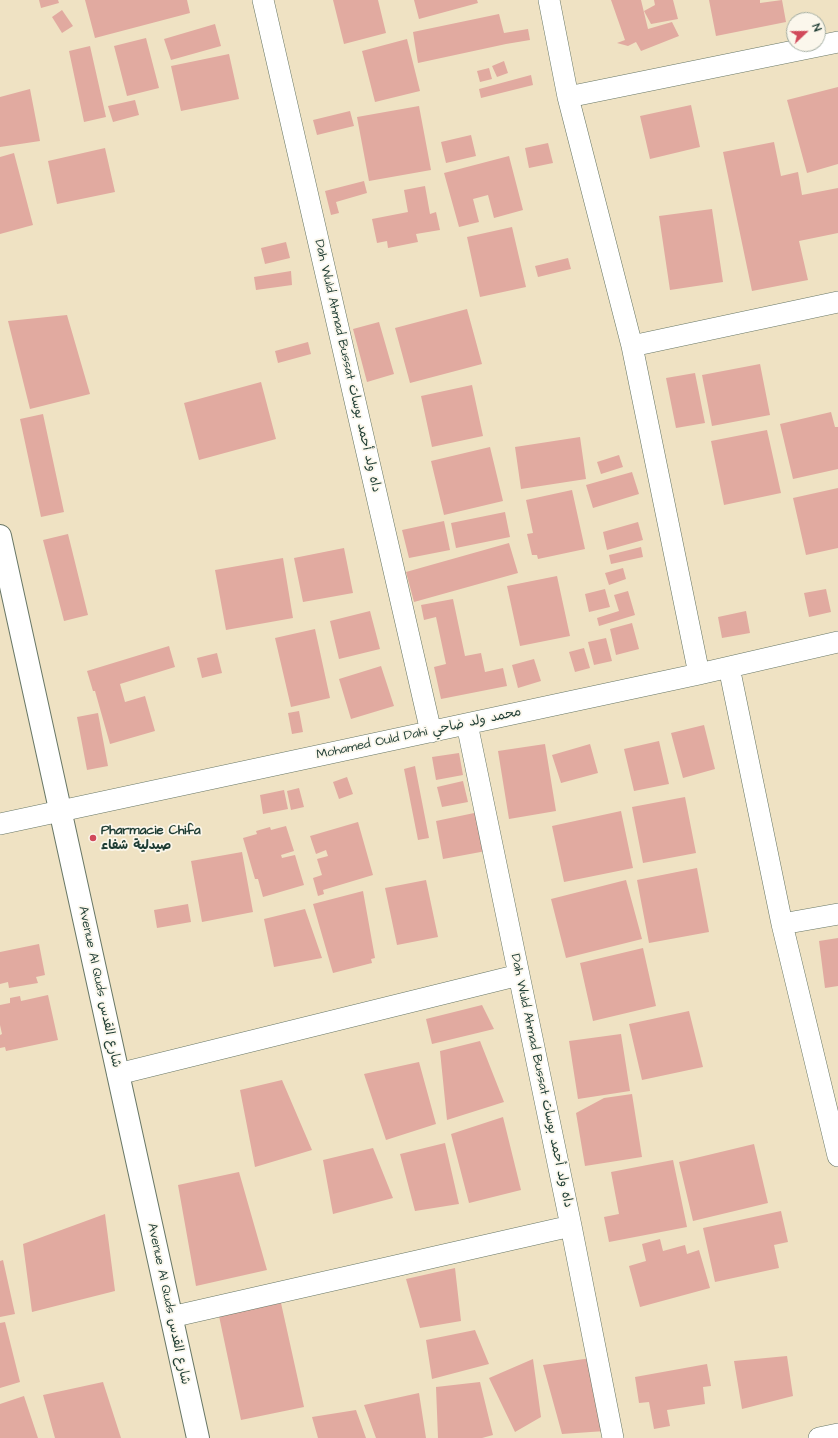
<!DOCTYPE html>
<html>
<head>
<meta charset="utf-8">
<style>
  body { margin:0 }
  #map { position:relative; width:838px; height:1438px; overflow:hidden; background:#efe2c3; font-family:"Architects Daughter",sans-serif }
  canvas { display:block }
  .north { position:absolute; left:786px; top:12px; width:40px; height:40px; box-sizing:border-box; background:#fbf7ec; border:1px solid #a3ada2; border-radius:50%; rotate:68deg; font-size:11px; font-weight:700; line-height:16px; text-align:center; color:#1f3d34 }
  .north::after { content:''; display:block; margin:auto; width:14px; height:18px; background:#d1495b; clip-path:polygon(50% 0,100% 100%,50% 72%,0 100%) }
</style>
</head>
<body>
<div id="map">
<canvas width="838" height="1438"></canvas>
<div class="north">N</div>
</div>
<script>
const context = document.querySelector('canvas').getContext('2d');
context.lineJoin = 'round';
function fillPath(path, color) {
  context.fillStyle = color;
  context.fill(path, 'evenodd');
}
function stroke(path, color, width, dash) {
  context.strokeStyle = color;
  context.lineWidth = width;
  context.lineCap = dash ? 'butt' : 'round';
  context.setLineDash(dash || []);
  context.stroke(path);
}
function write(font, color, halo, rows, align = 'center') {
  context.font = font + ' "Architects Daughter","Playpen Sans Arabic",sans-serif';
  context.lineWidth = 3.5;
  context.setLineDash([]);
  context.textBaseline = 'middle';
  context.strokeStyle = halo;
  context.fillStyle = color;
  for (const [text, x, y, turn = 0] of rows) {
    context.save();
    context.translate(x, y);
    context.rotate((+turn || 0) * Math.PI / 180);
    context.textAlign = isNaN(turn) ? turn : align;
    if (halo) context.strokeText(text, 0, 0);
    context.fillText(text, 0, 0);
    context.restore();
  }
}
fillPath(new Path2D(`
  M39,0H58L59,3L41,8Z
  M85,0H187L190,13L95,38Z
  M333,0H378L386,33L344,44Z
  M414,0H477L478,3L419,19Z
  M611,0H641L648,29L672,22L679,36L641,51L636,42L628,46L617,43L625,40Z
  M654,0H673L678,19L651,24L644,11L655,5Z
  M709,0H760V3L782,0L786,22L716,36Z
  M62,10L73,26L62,33L52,17Z
  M499,14L504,33L528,29L530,40L506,44L418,63L413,32Z
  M215,24L221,46L171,60L164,39Z
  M146,38L159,88L127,96L114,46Z
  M407,39L420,91L375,102L362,51Z
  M90,46L106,117L84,122L69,51Z
  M229,54L239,99L181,111L171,66Z
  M504,61L508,73L497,77L492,66Z
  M489,68L492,79L480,82L477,71Z
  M531,75L533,85L481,98L479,89Z
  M838,87V164L807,173L787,100Z
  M30,89L40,141L0,147V97Z
  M135,100L139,115L113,122L108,106Z
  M691,105L700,147L650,159L640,116Z
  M419,106L431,170L369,181L357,117Z
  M350,111L354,126L317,135L313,120Z
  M471,135L476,156L446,163L441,142Z
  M774,142L781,176L798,172L802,195L838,188V233L799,241L808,280L752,291L723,152Z
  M548,143L553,163L529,168L525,148Z
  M105,148L115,192L57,204L48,161Z
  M14,153L33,225L0,234V157Z
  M509,156L523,210L494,218L488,195L473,199L479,222L459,227L444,173Z
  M364,181L367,193L336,202L339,213L331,215L325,191Z
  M425,186L430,214L436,212L440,230L416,234L418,242L388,248L387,241L377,243L372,219L408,212L404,190Z
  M712,209L723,282L670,290L659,216Z
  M512,227L526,287L480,297L467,237Z
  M286,242L290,258L265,264L261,248Z
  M568,258L571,269L538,277L535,266Z
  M291,271L292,285L256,290L254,277Z
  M467,309L482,364L410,383L395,328Z
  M67,315L90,394L30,409L8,321Z
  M379,322L394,374L367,382L353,329Z
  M308,342L311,354L278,363L275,351Z
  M760,364L770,415L712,426L702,375Z
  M695,373L705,423L676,428L666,378Z
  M261,382L276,439L199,460L184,403Z
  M472,385L483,436L432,447L421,396Z
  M831,412L835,427H838V469L793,479L780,424Z
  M43,414L64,512L41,517L20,419Z
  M767,430L781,493L724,505L711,441Z
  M580,437L586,479L521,489L515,447Z
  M490,447L503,501L444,515L431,461Z
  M619,455L623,467L601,474L597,462Z
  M632,472L639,494L593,508L586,485Z
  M838,488V548L806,555L793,498Z
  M572,490L585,549L538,559L537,555H532L527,534L533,533L526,500Z
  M505,512L510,537L456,548L451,523Z
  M444,521L450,550L409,558L402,530Z
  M638,522L643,540L607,550L603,532Z
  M68,534L88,615L64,621L43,540Z
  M509,543L518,573L414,602L406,572Z
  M641,547L643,557L611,564L609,555Z
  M344,548L353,593L303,602L294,558Z
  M283,558L293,618L226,630L215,570Z
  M623,568L626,579L609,585L605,573Z
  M557,576L570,636L520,646L507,586Z
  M605,589L610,607L589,612L585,594Z
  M826,589L831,612L809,617L804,593Z
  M628,591L635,615L599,626L597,618L619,611L614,595Z
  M453,599L465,656L481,653L485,672L503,668L507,686L441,699L434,667L446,664L436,617L424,620L421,605Z
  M370,611L380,649L339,659L330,621Z
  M746,611L750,633L722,638L718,617Z
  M632,623L639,649L616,655L610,629Z
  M315,629L330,698L291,707L275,638Z
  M606,638L612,661L594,665L588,642Z
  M169,646L175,667L120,684L125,702L145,696L155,731L110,744L95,691H93L87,671Z
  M584,648L590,668L575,672L569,652Z
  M217,653L222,673L202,678L197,658Z
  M534,659L541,681L518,688L512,665Z
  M381,666L394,706L351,719L339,679Z
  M299,711L303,732L292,734L288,713Z
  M98,713L108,766L87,770L77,717Z
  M704,725L715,769L683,778L671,733Z
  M659,741L669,784L634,791L624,749Z
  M545,744L556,811L509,819L498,751Z
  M590,744L598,773L561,783L552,755Z
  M459,753L463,775L436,780L432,757Z
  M415,766L429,838L418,840L404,769Z
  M347,777L353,794L339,799L333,782Z
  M463,781L468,802L442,807L437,787Z
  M299,788L304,807L291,810L287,791Z
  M284,790L288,809L263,814L260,795Z
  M685,797L696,853L643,863L632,807Z
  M621,811L633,868L564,882L552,826Z
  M479,812L486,851L443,859L436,821Z
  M358,822L373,875L323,890L324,894L318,896L313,878L322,875L317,859L328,856L326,850L316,854L310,836Z
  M286,826L294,851L281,855L282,858L295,855L304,885L263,897L258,879H255L243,838L257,834L256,831L270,827L271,830Z
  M242,852L253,912L202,922L191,861Z
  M697,868L709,932L649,943L637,880Z
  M426,880L438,937L397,945L385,888Z
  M626,880L642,939L566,958L551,899Z
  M363,891L375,958L371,959L372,963L333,973L313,904Z
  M188,904L191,922L157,928L154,910Z
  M305,909L322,958L274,967L264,919Z
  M838,938V986L825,988L819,941Z
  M39,944L45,975L36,977L38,983L9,988L8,982L0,984V952Z
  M643,948L656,1006L593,1021L580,963Z
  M48,995L58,1040L6,1051L5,1047L0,1048V1035L2,1034L0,1025V1005L10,1003V998L20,996L21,1001Z
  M482,1005L494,1029L432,1044L426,1019Z
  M689,1011L703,1067L642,1080L629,1024Z
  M621,1034L630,1091L578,1099L569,1041Z
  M480,1041L504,1102L447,1120L440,1051Z
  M419,1062L436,1124L386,1140L364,1074Z
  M282,1080L312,1150L255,1167L240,1090Z
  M632,1094L642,1157L585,1166L576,1113L604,1098Z
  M503,1117L521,1190L469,1203L451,1134Z
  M445,1143L459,1204L415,1211L400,1154Z
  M754,1144L768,1203L693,1221L679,1162Z
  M373,1148L393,1198L333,1214L323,1160Z
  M673,1160L687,1227L609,1242L604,1217L619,1214L611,1172Z
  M239,1172L267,1270L196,1286L178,1185Z
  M781,1211L788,1242L774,1245L779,1268L715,1282L703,1228Z
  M105,1214L115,1291L32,1312L23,1244Z
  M660,1239L663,1251L685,1245L687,1254L699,1250L710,1288L640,1307L629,1266L646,1261L642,1244Z
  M3,1260L15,1314L0,1317V1261Z
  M455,1268L461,1321L420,1328L406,1279Z
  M281,1303L304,1407L241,1420L219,1316Z
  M5,1322L20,1382L0,1388V1323Z
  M475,1330L489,1364L432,1379L426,1340Z
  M787,1356L793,1396L742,1409L734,1361Z
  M591,1358L605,1431L562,1434L543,1365Z
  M533,1359L541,1417L515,1432L489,1378Z
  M707,1364L711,1386L703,1387L705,1404L667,1410L670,1426L654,1429L649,1402L639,1403L635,1377Z
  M103,1382L121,1438H55L43,1395Z
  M480,1382L493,1435L482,1438H438L436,1387Z
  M419,1393L426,1438H376L364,1405Z
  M24,1396L38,1438H0V1404Z
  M356,1410L366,1438H318L312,1417Z`), '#e1aaa0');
const street = new Path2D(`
  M263,0L431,732
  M549,0L568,97L632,346L699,674
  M568,97L838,42
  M632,346L838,302
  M729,667L782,924L838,1156
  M467,724L571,1226L613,1438
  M0,824L699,674L838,642
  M782,924L838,914
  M118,1074L519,975
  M171,1317L571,1226
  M819,1438L838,1434`);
const secondary = new Path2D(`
  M0,536L198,1438`);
stroke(street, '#687766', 22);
stroke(secondary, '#687766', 24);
stroke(street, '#fff', 21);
stroke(secondary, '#fff', 22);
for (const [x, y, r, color] of [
  [93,838,4,"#d1495b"]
]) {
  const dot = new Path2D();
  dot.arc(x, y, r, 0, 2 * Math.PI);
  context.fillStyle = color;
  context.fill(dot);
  stroke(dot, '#fbf7ec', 1.5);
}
write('13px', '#1f3d34', '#fbf7ec', [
  ["Dah Wuld Ahmad Bussat داه ولد أحمد بوسات",347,366,77],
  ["Mohamed Ould Dahi محمد ولد ضاحي",419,734,-12],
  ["Avenue Al Quds شارع القدس",99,987,78],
  ["Dah Wuld Ahmad Bussat داه ولد أحمد بوسات",541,1081,78],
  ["Avenue Al Quds شارع القدس",168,1304,78]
]);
write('bold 13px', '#1f3d34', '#fbf7ec', [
  ["Pharmacie Chifa",101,831],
  ["صيدلية شفاء",101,846]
], 'left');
</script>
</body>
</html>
